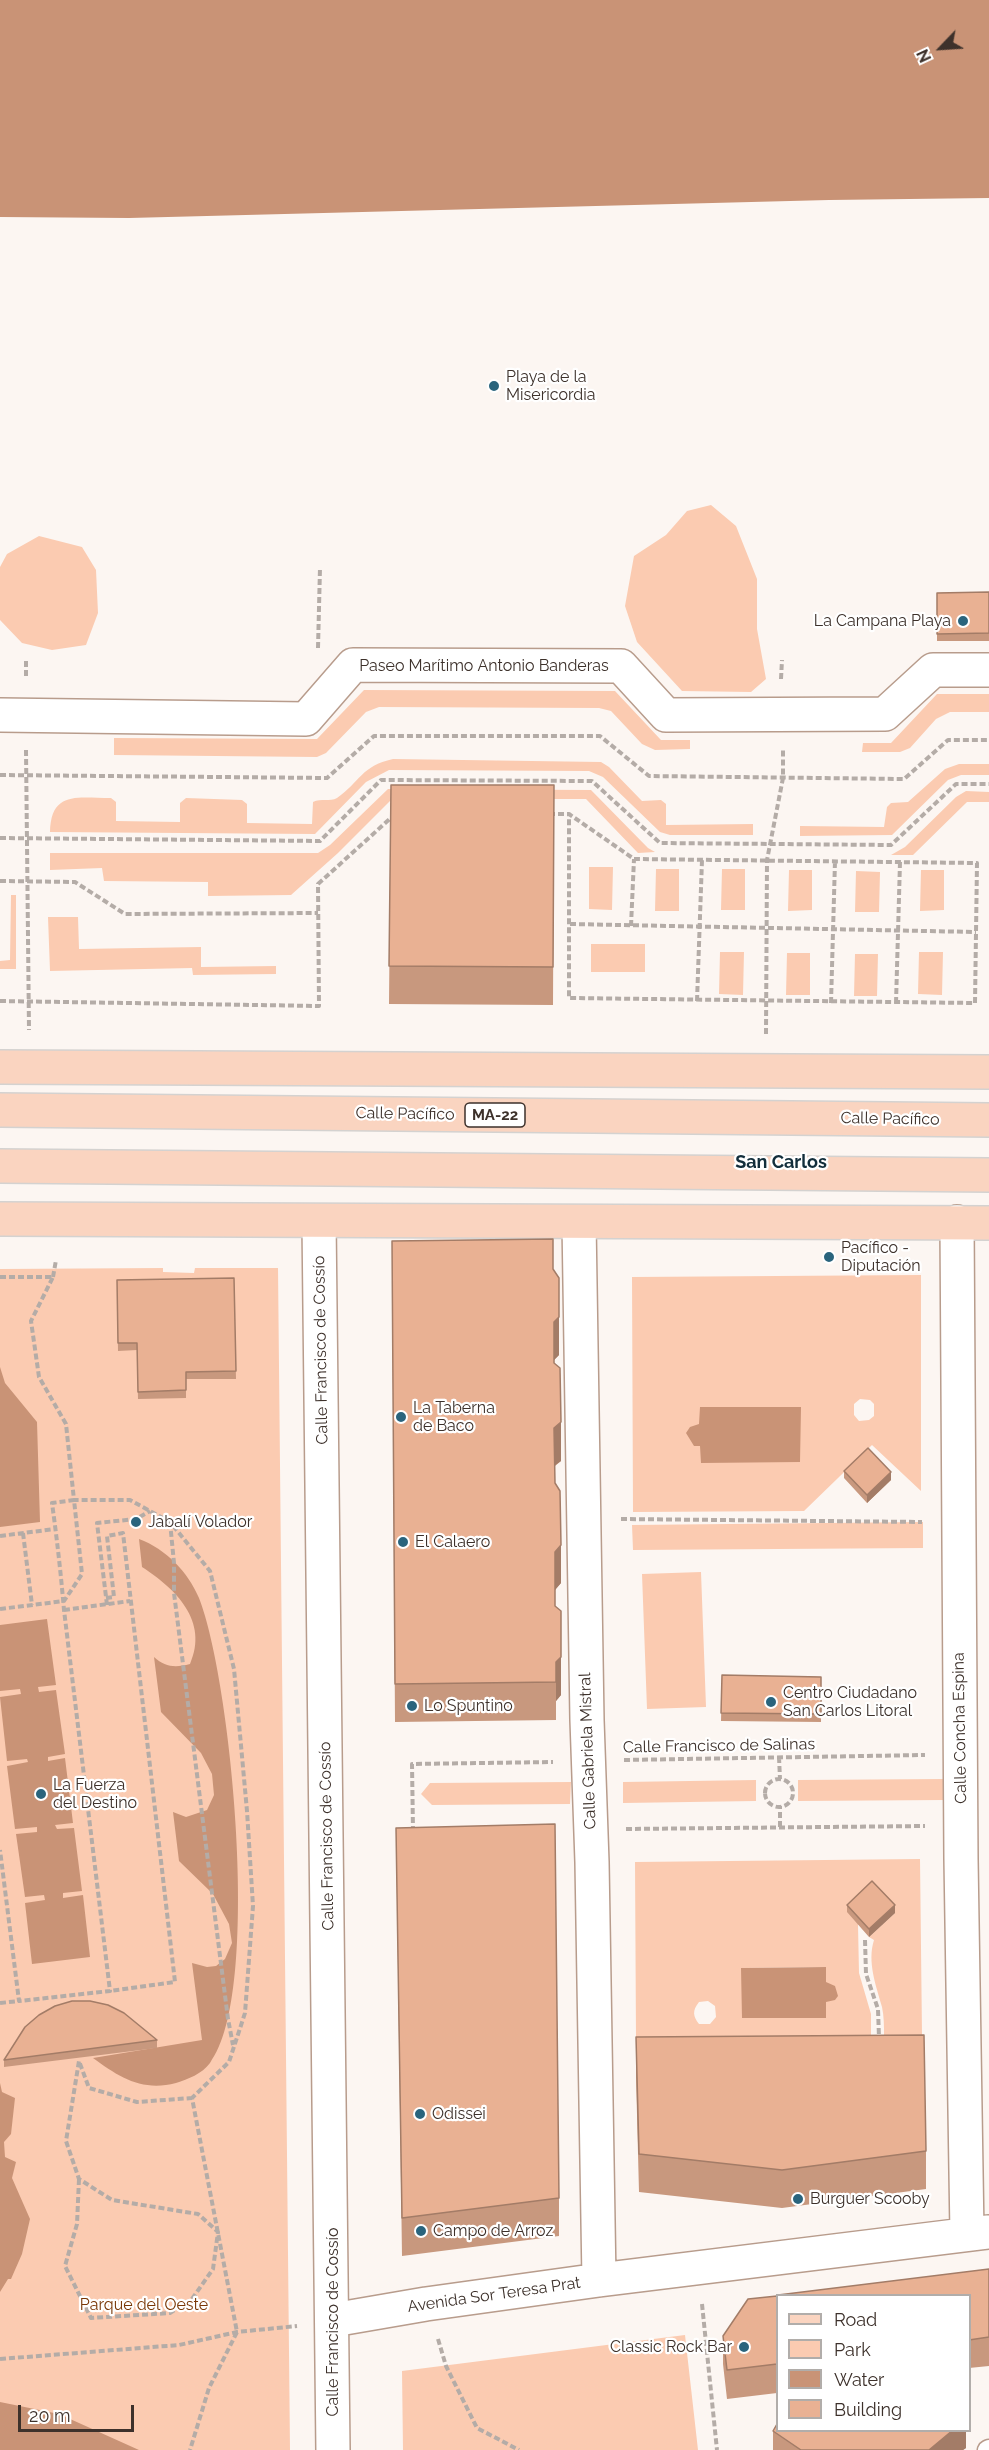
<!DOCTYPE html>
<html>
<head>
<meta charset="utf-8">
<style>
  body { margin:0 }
  #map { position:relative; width:989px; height:2450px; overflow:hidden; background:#fcf6f2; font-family:Raleway,sans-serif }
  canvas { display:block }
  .legend { position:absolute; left:776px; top:2294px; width:195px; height:138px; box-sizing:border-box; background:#fff; border:2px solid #b1adaa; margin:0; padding:8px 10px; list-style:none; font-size:18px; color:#3d312b }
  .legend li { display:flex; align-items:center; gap:12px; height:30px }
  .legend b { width:30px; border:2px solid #b1adaa }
  .north { position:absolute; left:911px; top:18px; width:60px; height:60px; -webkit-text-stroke:4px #fff; paint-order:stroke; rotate:245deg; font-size:16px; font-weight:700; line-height:24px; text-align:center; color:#3d312b }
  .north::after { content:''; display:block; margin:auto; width:21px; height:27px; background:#3d312b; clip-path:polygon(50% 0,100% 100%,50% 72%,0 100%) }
  .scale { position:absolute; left:18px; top:2405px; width:116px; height:27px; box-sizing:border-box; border:3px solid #3d312b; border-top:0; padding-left:8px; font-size:18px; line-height:21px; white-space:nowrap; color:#3d312b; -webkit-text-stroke:4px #fff; paint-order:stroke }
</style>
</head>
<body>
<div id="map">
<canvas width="989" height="2450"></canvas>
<ul class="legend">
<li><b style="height:8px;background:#fad4c0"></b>Road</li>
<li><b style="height:16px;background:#fbcbb1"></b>Park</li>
<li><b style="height:16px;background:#c99376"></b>Water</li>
<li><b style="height:16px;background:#e9b193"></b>Building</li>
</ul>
<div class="north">N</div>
<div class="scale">20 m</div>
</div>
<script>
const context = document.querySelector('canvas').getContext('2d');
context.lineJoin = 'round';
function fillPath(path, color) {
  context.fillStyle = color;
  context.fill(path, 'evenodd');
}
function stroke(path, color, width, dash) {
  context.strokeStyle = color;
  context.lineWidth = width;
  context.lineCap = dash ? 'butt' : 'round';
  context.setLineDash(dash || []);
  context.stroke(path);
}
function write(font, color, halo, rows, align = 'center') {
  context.font = font + ' Raleway,sans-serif';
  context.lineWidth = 4.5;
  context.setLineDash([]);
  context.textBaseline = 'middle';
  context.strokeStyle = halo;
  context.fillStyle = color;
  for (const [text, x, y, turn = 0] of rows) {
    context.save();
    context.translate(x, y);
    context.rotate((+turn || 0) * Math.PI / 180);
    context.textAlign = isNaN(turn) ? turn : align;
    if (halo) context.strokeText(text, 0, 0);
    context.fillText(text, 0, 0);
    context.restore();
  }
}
fillPath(new Path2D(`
  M711,505L736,526L757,579V629L766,679L751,692L682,691L637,642L625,606L634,556L666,535L687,511Z
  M39,536L82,547L96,570L98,613L86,645L52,650L22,643L0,620V567L7,554Z
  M364,690L615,691L661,740H690V749L655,750L642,744L611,711L599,708L379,707L366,712L326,753L317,757L114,755V738L317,739Z
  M937,694H989V712H950L936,719L910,748L900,752H862L863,743H891Z
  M393,759L601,762L609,767L642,801L661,800L666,804V825L753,824V835H670L660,832L603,777L589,771L389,770L366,782L315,834L50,832C51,790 78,798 111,798L116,802V821L180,822V803L186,798L242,800L247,804V823L312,824L313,802C321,798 330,802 337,798C360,782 361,766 393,759Z
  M959,764H989V775H961L948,780L892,835L800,836V826L884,827L887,807L891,803L908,802L945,769Z
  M388,789L591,790L648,848L655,852L638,853L586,799H392L338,853L291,895L208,896V882L104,881L102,868L50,870V853H318L330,845Z
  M966,791L989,792V802H967L913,855H891L905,847L956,797Z
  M589,867H613L612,910L589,909Z
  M656,869H679V911H655Z
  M722,869H745V910H721Z
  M789,870H812V910L788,911Z
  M921,870H944V910L920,911Z
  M856,871L880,872L879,912H855Z
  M11,895H16V969H0V961L10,960Z
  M48,917H78L79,949L201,947V967L276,966V974L193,975L192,968L50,971Z
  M591,944H645V972H591Z
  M720,952H744L743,995L719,994Z
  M919,952H943L942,995L918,994Z
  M787,953H810V995H786Z
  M855,954H878L877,996H854Z
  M163,1268V1272L194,1273L195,1268H278L290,2450H0V1269Z
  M921,1275V1491L872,1445L804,1511L633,1512L632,1277ZM860,1399L870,1400L874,1404V1416L869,1420L859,1421L854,1415V1404Z
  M923,1522V1548L633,1550L632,1525Z
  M701,1572L706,1707L647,1709L642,1574Z
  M944,1779L945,1800L798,1801V1780Z
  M756,1780V1801L623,1803V1782Z
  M571,1782L570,1804L432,1805L421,1794L430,1783Z
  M920,1859L922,2035L884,2036C884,2026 884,2016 882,2007C876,1985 867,1962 874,1940L869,1937L895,1913L858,1925L859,1973L871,2014V2037L636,2039L635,1862ZM826,1967V1982L741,1968ZM708,2001L715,2006L716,2017L710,2024H699C693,2016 692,2011 699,2002Z
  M685,2335L698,2450H403L402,2371Z`), '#fbcbb1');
fillPath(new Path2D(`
  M0,0H989V198L829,200L129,218L0,217Z
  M0,1367L5,1383L37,1422L40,1522L0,1527Z
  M700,1407H801L800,1462L701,1463L700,1446H694L686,1433L690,1427L699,1424Z
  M139,1539C166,1549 188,1572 199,1598C231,1679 263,1994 210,2063C202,2074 188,2079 176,2083C142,2092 119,2077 93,2058L202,2040L192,1963L207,1967L216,1966L225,1959L232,1943L229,1924L213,1894L179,1861L173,1812L186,1817L207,1810L214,1795L212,1774L201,1753L161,1712L154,1657C165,1667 175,1668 190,1664C209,1621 176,1589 142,1567Z
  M47,1619L56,1685L38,1687L39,1692L56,1690L65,1754L48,1757V1761L65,1758L73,1823L55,1825L57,1829L74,1828L82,1891L63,1893V1898L83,1895L90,1957L32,1964L25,1903L45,1900L44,1895L25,1897L16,1834L37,1832V1827L15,1829L7,1766L28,1762L27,1759L7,1761L0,1697L21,1694L20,1689L0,1691V1625Z
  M826,1967V1982L835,1986L838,1996L835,2000L826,2002V2018H742L741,1968Z
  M0,2083L2,2092L15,2098L11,2134L4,2142L5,2157L16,2162L12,2178L30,2219L22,2254L11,2279H8L0,2292Z
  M0,2402L59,2414L139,2450H0Z`), '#c99376');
const lane = new Path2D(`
  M987,2450L989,2449`);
const street = new Path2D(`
  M0,715L306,719L353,665L621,666L666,715L885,714L933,670H989
  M319,1221L333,2450
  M579,1222L587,1720L592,1862L599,2280
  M957,1222L961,1859L967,2234
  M333,2320L426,2304L599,2280L988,2232`);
const primary = new Path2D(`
  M0,1067L989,1072
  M0,1110L989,1120
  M0,1166L989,1175
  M0,1219L989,1223`);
stroke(lane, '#b89c8c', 21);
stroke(street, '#b89c8c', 36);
stroke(primary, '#d4d2d0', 36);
stroke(new Path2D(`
  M318,648L320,568
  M26,661V679
  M781,679L782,660
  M26,750L29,1030
  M0,775L327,778L374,736H600L649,776L904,779L948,740H989
  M549,814H569L634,859L977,863L975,1003L569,998V814
  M0,838L320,841L381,780L592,781L660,843L891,845L956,784H989
  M0,881L75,882L125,914L318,913
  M570,924L976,932
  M631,926L634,859
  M0,1001L319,1006L318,884L393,816
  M697,1001L702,860
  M831,1003L835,861
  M896,1003L900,862
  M766,1034L767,860L783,778V749
  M0,1277H53L31,1321L39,1377L66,1424L74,1500H130L170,1522L210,1571L234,1669L247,1811L253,1906L245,2013L229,2062L192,2098L237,2332L209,2388L190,2450
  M53,1277L56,1260
  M621,1519L922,1522
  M170,1522L174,1563V1593L228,2019L233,2045
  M23,1533L32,1605
  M0,1536L55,1529
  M106,1598L114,1597L107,1536L123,1533L175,1982L110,1991
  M107,1605L97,1523L136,1519L150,1511
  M0,1609L64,1601L82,1574L74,1500L52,1503C57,1539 61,1575 64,1610L110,1991L19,2001L0,1850
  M64,1610L130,1601
  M779,1757L780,1779
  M624,1760L925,1755
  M765 1793a14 14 0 1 1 28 0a14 14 0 1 1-28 0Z
  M780,1827V1806
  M626,1829L925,1826
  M415,1830H413L412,1764L553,1762
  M865,1940L866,1974L878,2009L879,2038
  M0,2003L19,2001
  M79,2179L77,2224L65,2266L91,2318L170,2313L192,2299L213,2269L218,2232L198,2214L112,2200L79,2179L66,2141L79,2061L89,2088L137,2102L192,2098
  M702,2304L717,2450
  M438,2339L446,2366L477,2428L519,2450
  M0,2359L179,2345L237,2332L297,2326`), '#b4aca7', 4, [6, 3]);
stroke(lane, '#fff', 18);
stroke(street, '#fff', 33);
stroke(primary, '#fad4c0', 33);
fillPath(new Path2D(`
  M989,592V641H937V593Z
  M391,785H554L553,1005L389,1004Z
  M392,1241L553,1269L559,1278V1355L554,1360L561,1461L555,1466V1483L561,1583L555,1590V1606L561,1695L556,1701V1720L395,1722Z
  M234,1278L236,1379H186V1398L138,1399L137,1350L118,1351L117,1280Z
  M844,1471L891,1480L867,1503L844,1478Z
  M722,1675L821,1677V1722L721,1721Z
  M396,1828L559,2198V2236L402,2256Z
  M847,1905L895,1913L869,1937L847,1912Z
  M636,2037L926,2151V2189L782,2208L639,2192L636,2076Z
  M157,2040V2048L4,2067V2060Z
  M989,2269V2366L969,2368V2295Z
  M777,2296V2393L727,2399L723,2364V2336Z
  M966,2430V2448L963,2450H773V2431Z`), '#c8987e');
fillPath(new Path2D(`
  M559,1317V1355L554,1360V1322Z
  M561,1422V1461L554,1466V1428Z
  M891,1472V1480L867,1503V1495Z
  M561,1545V1583L555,1590V1552Z
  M561,1657V1695L556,1701V1662Z
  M895,1905V1913L869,1937V1929Z
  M953,2430H966V2448L963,2450H929Z`), '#a37c67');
const building = new Path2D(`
  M989,592V633L937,634V593Z
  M391,785H554L553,967L389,966Z
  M553,1239V1269L559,1278V1317L554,1322V1363L560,1368L561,1422L554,1428L555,1483L560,1491L561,1545L555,1552V1606L561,1611V1657L556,1662V1682L395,1684L392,1241Z
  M234,1278L236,1371L186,1372V1390L138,1392L137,1343H118L117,1280Z
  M868,1448L891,1472L867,1495L844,1471Z
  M722,1675L821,1677V1714L721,1713Z
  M555,1824L559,2198L402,2218L396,1828Z
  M872,1881L895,1905L869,1929L847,1905Z
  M72,2001H90L108,2005L124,2013L157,2040L4,2060L25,2027L39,2015L55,2006Z
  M924,2035L926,2151L782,2170L639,2154L636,2037Z
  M989,2269V2337L969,2340V2295H778Z
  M777,2296V2364L727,2370L723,2336L748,2299Z
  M777,2424V2430H953L929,2450H801L773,2431Z`);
fillPath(building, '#e9b193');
stroke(building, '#a37c67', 1.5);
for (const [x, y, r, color] of [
  [494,386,6,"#2a647d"],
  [963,621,6,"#2a647d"],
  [829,1257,6,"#2a647d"],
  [401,1417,6,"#2a647d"],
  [136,1522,6,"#2a647d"],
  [403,1542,6,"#2a647d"],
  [771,1702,6,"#2a647d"],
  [412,1706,6,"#2a647d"],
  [41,1794,6,"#2a647d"],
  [420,2114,6,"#2a647d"],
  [798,2199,6,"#2a647d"],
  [421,2231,6,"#2a647d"],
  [744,2347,6,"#2a647d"]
]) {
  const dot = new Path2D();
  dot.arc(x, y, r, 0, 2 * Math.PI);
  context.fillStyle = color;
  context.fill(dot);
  stroke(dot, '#fff', 2);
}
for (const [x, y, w] of [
  [495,1115,60]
]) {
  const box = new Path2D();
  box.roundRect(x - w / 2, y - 12, w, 24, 4.5);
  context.fillStyle = '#fff';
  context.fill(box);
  stroke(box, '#3d312b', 1.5);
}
write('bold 15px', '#3d312b', null, [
  ["MA-22",495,1115]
]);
write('16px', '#3d312b', '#fff', [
  ["Playa de la",506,377],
  ["Misericordia",506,395],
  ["La Campana Playa",951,621,"right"],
  ["Pacífico -",841,1248],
  ["Diputación",841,1266],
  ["La Taberna",413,1408],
  ["de Baco",413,1426],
  ["Jabalí Volador",148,1522],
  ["El Calaero",415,1542],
  ["Centro Ciudadano",783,1693],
  ["San Carlos Litoral",783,1711],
  ["Lo Spuntino",424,1706],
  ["La Fuerza",53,1785],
  ["del Destino",53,1803],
  ["Odissei",432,2114],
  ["Burguer Scooby",810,2199],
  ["Campo de Arroz",433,2231],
  ["Classic Rock Bar",732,2347,"right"]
], 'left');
write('16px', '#3d312b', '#fff', [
  ["Paseo Marítimo Antonio Banderas",484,666],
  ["Calle Pacífico",405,1114,1],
  ["Calle Pacífico",890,1119,1],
  ["Calle Francisco de Cossío",321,1350,-91],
  ["Calle Concha Espina",960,1728,-91],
  ["Calle Francisco de Salinas",719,1746,-1],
  ["Calle Gabriela Mistral",588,1751,-92],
  ["Calle Francisco de Cossío",327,1836,-91],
  ["Avenida Sor Teresa Prat",494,2295,-8],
  ["Calle Francisco de Cossío",333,2322,-90]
]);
write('16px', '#793706', '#fff', [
  ["Parque del Oeste",144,2305]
]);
write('bold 18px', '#132e3b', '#fff', [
  ["San Carlos",781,1163]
]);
</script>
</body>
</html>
